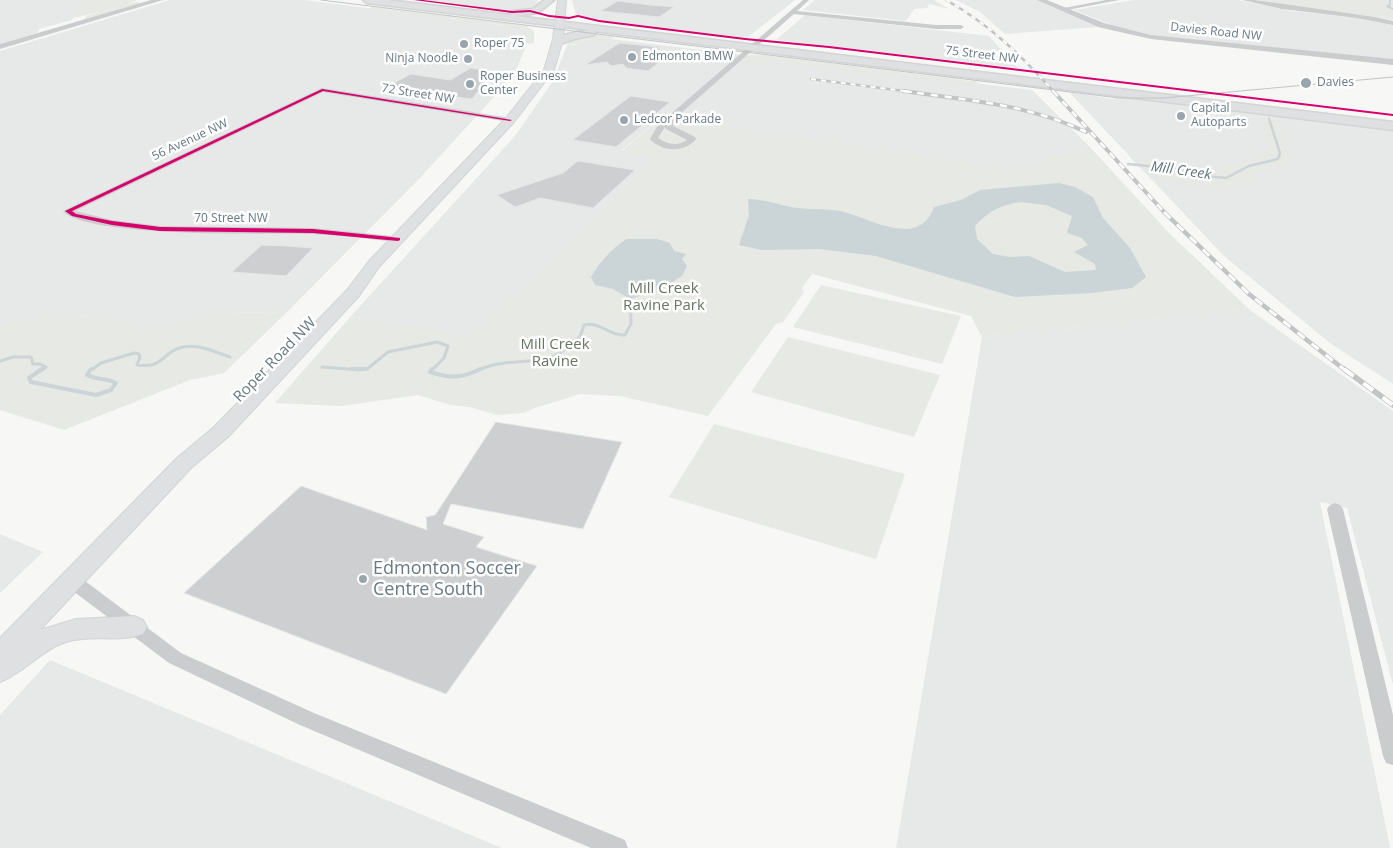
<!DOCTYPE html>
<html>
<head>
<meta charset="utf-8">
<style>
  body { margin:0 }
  canvas { display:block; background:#f7f7f6 }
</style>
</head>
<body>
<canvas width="1393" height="848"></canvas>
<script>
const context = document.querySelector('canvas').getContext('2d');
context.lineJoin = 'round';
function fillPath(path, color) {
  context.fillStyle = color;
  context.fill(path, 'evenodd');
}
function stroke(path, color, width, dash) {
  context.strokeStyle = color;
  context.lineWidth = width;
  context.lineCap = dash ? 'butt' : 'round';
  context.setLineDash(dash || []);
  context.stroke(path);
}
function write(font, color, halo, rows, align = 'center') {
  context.font = font + ' "Open Sans",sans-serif';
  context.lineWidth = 5;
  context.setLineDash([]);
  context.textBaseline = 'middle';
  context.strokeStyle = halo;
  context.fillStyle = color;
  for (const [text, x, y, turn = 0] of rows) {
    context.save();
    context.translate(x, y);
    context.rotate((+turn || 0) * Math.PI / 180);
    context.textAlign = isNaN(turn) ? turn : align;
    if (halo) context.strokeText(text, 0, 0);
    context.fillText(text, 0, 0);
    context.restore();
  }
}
fillPath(new Path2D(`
  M0,0H81L72,20L39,29L37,33L0,44Z
  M170,0H304L511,26L525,29L530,36L514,75L420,178L286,313L215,312L144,330L108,315L61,316L0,323V51Z
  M410,0H538L536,6L529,9L506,11Z
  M572,0H795L747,38L592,21L576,15Z
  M815,0H934L949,9L929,4L927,8L914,9L906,21L803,10Z
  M956,0H1037L1097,27L1005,34L980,12Z
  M1134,0H1238L1291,11L1367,19L1393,25V60L1151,35L1114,26L1074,10Z
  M805,15L989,36L1018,68L776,40Z
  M610,37L611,39L1032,90L1089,146L1017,169L663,116L621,151L655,157L561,252L469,339L351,316L515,136L553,81L567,45H574L585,40Z
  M1069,92L1113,99L1122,96L1393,129V384L1330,343L1224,256Z
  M1250,310L1393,411V685L1347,508L1320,502L1390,848H896L982,337Z
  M0,534L43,552L0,593Z
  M50,660L502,848H0V715Z`), '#e7e8e8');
fillPath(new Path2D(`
  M81,0H137L125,5L144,0L137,2L141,3L83,20L87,16L100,12L73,18Z
  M313,0L528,26L527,27L534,31V43L526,44L527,41H521L529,36L526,30L511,27L501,29L506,25L453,20L455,18L443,19L376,10L368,9L371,7Z
  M1258,0H1393V20C1348,11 1302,11 1258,0Z
  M595,34L726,50L615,37L611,39L610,37L580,41L582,42L580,43L567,45L570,40Z
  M750,55H764L979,82L971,85L771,61L758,65L745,64L742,61Z
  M1260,113L1277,115L1293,160L1261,172L1249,186L1224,188L1149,177L1130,157L1212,168L1258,159L1260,155L1267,156L1263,123Z
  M663,116L1017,169L1089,146L1170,234L1250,310L982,337L971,316L812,274L802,288L804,292L783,322L776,324L708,416L620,396L580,394L535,408L523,413L497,415L470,407L451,405L418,395L341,406L275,403L351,316L408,327L422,326L438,330L445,334L470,338L561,252L654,158L621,152Z
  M821,285L961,316L942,364L793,327Z
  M215,312L286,313L224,373L190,380L64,430L0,410V323L61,316L108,315L144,330Z
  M788,337L940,375L914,437L751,392Z
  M714,424L905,474L876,559L669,497Z`), '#e6e9e4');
fillPath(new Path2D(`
  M1059,183L1075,187L1093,197L1103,218L1130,248L1146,277L1132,288L1091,293L1015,297L876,256L819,249L761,250L739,245L749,215L748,199C765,199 781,206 797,208C812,210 829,208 844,212C872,219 919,249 934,207L961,200L980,190ZM1021,202L1046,205L1072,216L1067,233L1082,238L1088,245L1074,252L1095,264L1096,270L1065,272L1029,256L1010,257L993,254L977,239L975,226C987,212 1002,204 1021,202Z
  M627,239H657L670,243L674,251L686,254L682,259L687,266L682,276L661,289L630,299L613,289L595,285L591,277C600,262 613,247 627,239Z`), '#cbd4d6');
stroke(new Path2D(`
  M1390,0V5L1387,6L1393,9`), '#cbd4d6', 2);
stroke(new Path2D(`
  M1128,164L1188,170L1204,176L1226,178L1249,166L1278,159L1280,153L1269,119`), '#cbd4d6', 2.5);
stroke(new Path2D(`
  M0,361L13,357H31L33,364H40L46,367L41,371
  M322,367L361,370L367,369L388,352L437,342L448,346L444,358L431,371
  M90,371L101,363L134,353L139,354L140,357L137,365C165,369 162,351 183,347C199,344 215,352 230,357
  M477,371C501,358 527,365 551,357C563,354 570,343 580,337L584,325C600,321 609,336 625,335L631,324L630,293`), '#cbd4d6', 3);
stroke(new Path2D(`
  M42,369L29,378L31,382L96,395L111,390L116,383C107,378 96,380 87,375L91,369
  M352,369H365
  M432,369L430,372C449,378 461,379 480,369`), '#cbd4d6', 4);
const building = new Path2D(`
  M618,1L651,5L674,7L659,17L601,11Z
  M620,43L659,47L657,48L661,49L659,50L667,52L664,54L668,55L648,71L626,68L623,64L611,66L607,62L585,65Z
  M471,68L494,72L472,99L384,88L411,74L450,80Z
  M631,96L670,102L616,147L573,140Z
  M578,161L635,170L593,208L540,198L515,207L497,195L563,173Z
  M262,245L288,246L313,248L286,276L232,272Z
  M496,422L622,442L583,529L451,504L443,524L484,537L476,547L537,566L446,694L184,593L301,486L427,530L426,517L435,515Z`);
fillPath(building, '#cecfd0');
stroke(building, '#e6e6e6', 1);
const secondary = new Path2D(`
  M558,0H566L563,39L554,70L514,122L379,267L359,296L228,437L191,468L40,630L76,619L134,616L143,620L147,627L143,634C119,643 91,634 66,642C41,650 24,673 0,682V638L177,458L214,427L347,290L369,261L506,118L544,70L553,39Z`);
const primary = new Path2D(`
  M363,0H388L512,15L510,13L512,11L533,9L544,0H554L538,13L516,16L1393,122V130L593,31L596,33L594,35L574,39L558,45L553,42C563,33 577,32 590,30L367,3Z`);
stroke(secondary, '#d3d4d5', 2);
stroke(primary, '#d4d4d4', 3);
fillPath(new Path2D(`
  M803,0H809L797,11L936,25H961L964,27L961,29H936L794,14L673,120V126L695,137L696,139C685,153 661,152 650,139L658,125ZM665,127L666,129L687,140C678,146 668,145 658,138Z
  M1106,0H1119L1062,11L1059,9Z
  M322,88L510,118L514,120L510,122L323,92L75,211L112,220L160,226L313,228L402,237L403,239L398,242C369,239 340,235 311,234C268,233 87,238 63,211Z
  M1335,503L1340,505L1343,509L1393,715V765L1386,763L1383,756L1327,509L1330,505Z
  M71,573L77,575L181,653L314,713L625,840L628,848H591L300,725L169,663L65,585L63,580L65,575Z`), '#cbcccd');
fillPath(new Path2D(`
  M151,0H163L0,49V44Z
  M1037,0H1047L1104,23L1151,35L1393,59V65L1151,39L1098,27Z
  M1242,0H1255L1375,17L1393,21V25L1357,18L1282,9Z`), '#cbcccd');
fillPath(secondary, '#dfe0e1');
fillPath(primary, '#dfe0e1');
stroke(new Path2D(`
  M321,0L1119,98H1164L1393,77`), '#c1c3c4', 1);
const railFar3 = new Path2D(`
  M946,0C989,24 1022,56 1054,92
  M811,79L912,92`);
const railFar2 = new Path2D(`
  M903,91C966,100 1028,104 1086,132
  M1053,91L1165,213`);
const railFar1 = new Path2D(`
  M1164,212L1249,294L1346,371`);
const rail = new Path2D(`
  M1344,369L1393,405`);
stroke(railFar3, '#c1c3c4', 2.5);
stroke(railFar2, '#c1c3c4', 4);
stroke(railFar1, '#c1c3c4', 4.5);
stroke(rail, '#c1c3c4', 5.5);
stroke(railFar3, '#fff', 2, [5]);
stroke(railFar2, '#fff', 2.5, [7]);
stroke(railFar1, '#fff', 3, [9]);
stroke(rail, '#fff', 4, [12]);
fillPath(new Path2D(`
  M414,0H423L512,11L530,10L549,15L569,17L578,15L599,20L745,38L829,46L1393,114V116L829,48L745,40L599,22L578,17L569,19L549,17L530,12L512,13Z
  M322,89L512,120L510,121L323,91L72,211L76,214L112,221L160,227L313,229L400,238V240L398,241L313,233L160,231L112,225L72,216L65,211Z`), '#d6006c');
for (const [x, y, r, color] of [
  [464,44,5,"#99a5ad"],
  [632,57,5,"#99a5ad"],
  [468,59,5,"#99a5ad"],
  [1306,83,6,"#99a5ad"],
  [470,84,5,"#99a5ad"],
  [1181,116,5,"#99a5ad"],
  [624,120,5,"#99a5ad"],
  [363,579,5,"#99a5ad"]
]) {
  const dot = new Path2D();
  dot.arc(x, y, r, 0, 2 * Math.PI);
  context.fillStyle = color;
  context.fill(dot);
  stroke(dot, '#fff', 2);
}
write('12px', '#677985', '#fff', [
  ["Davies Road NW",1216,32,6],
  ["75 Street NW",982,55,7],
  ["72 Street NW",418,94,9],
  ["56 Avenue NW",190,140,-25],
  ["70 Street NW",231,219]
]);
write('12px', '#677985', '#fff', [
  ["Roper 75",474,44],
  ["Edmonton BMW",642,57],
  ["Ninja Noodle",458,59,"right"],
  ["Roper Business",480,77],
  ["Center",480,91],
  ["Davies",1317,83],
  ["Capital",1191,109],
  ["Autoparts",1191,123],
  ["Ledcor Parkade",634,120]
], 'left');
write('italic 14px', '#5e7479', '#fff', [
  ["Mill Creek",1181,171,8]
]);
write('15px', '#677762', '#fff', [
  ["Mill Creek",664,289],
  ["Ravine Park",664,306],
  ["Mill Creek",555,345],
  ["Ravine",555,362]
]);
write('15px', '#677985', '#fff', [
  ["Roper Road NW",275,360,-46]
]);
write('18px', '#677985', '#fff', [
  ["Edmonton Soccer",373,569],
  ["Centre South",373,590]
], 'left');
</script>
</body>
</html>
